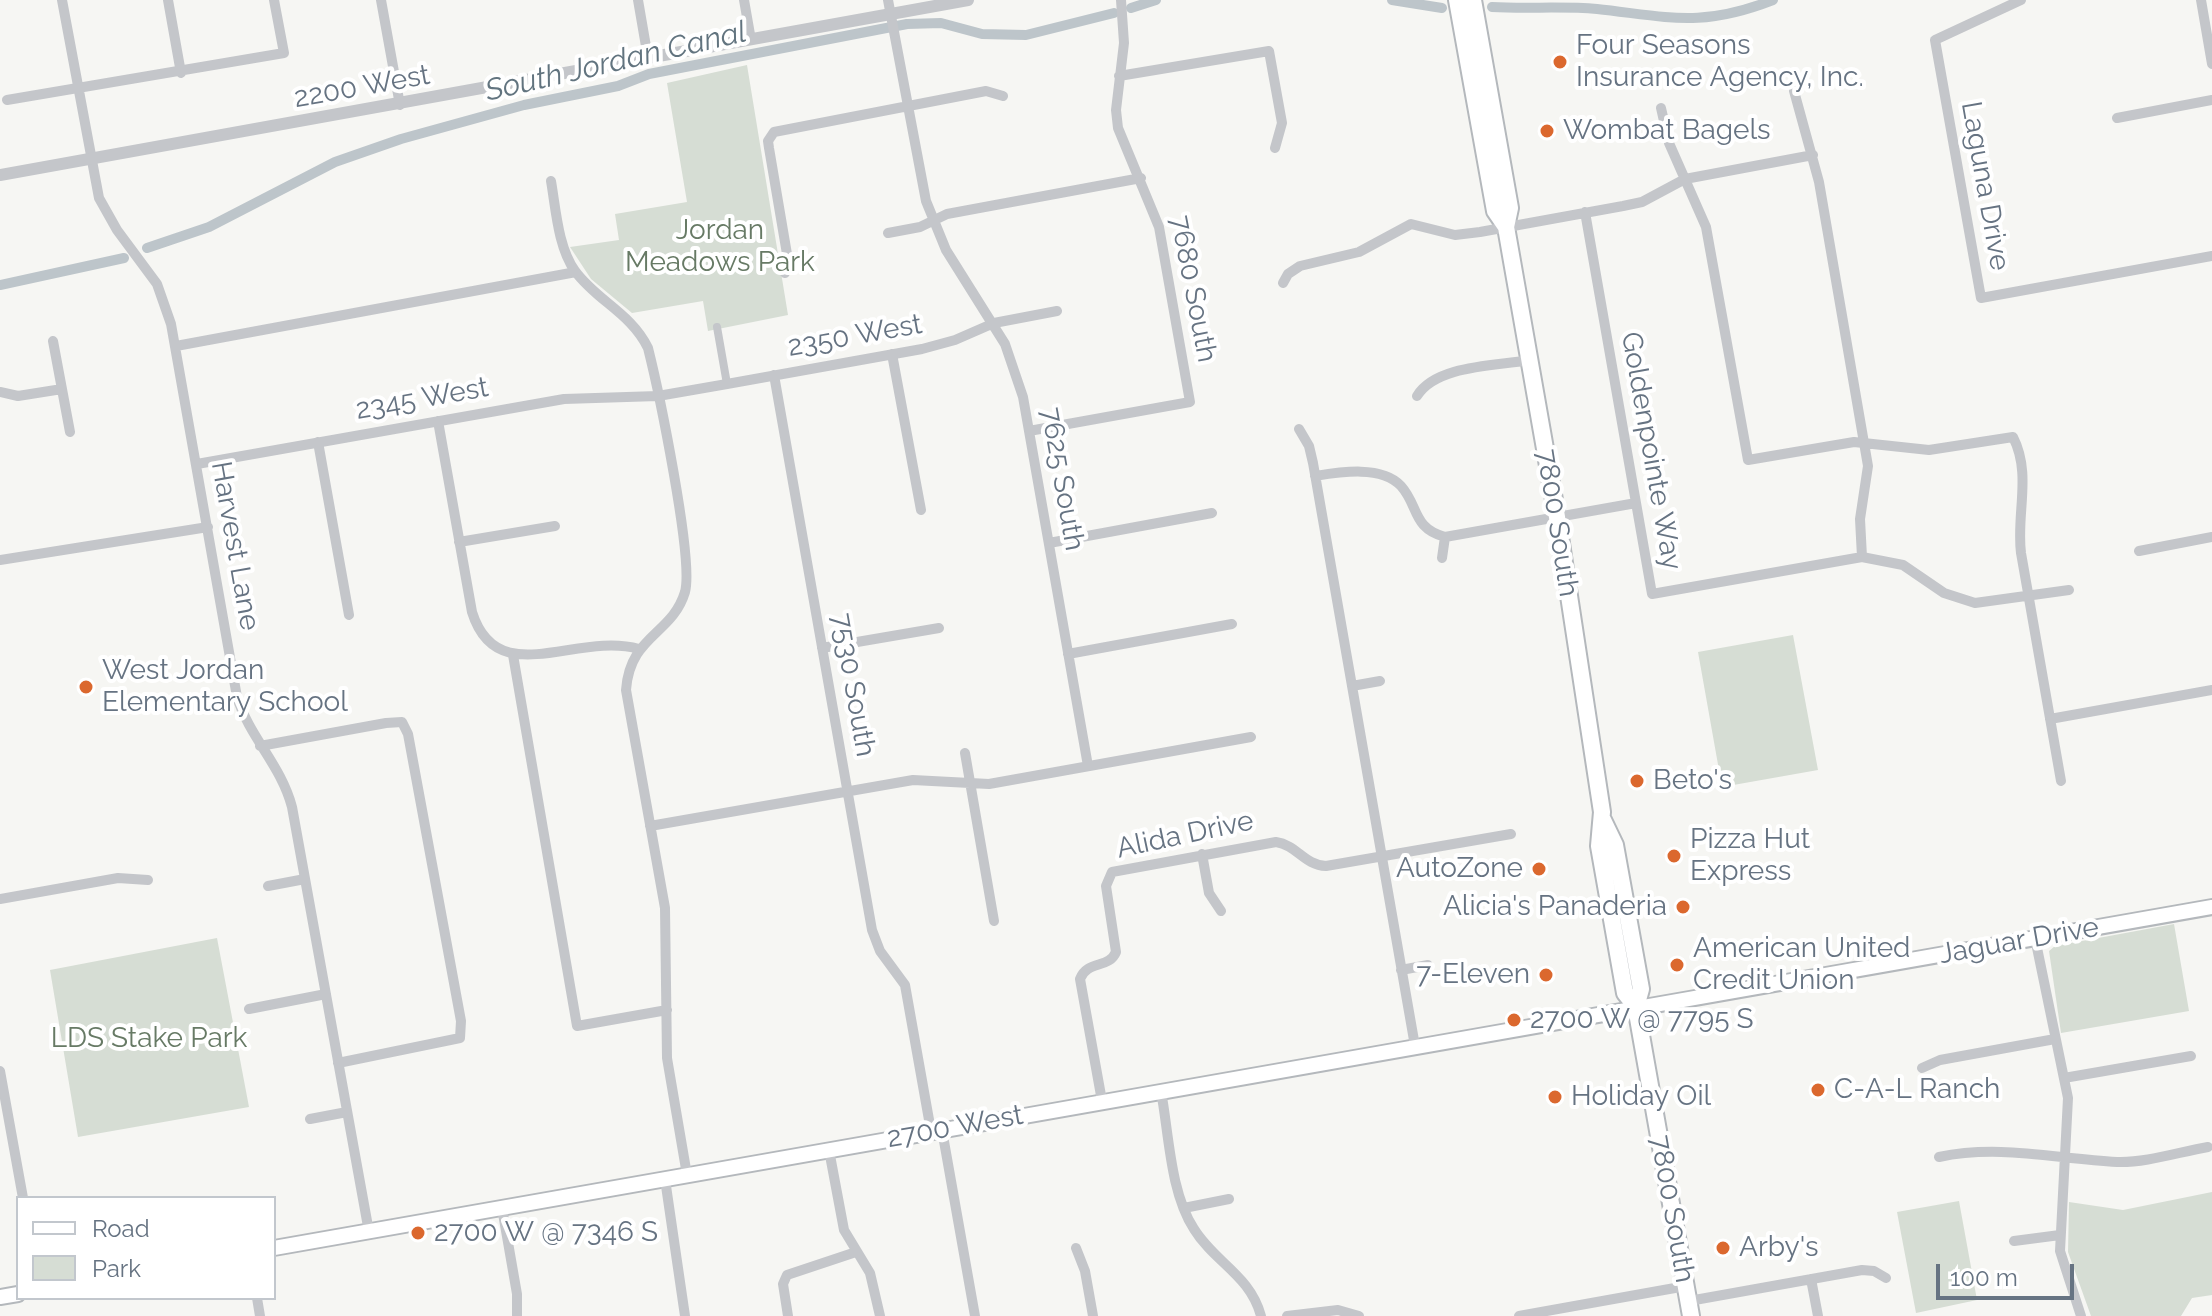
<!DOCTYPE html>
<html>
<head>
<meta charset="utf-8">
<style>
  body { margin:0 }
  #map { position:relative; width:2212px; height:1316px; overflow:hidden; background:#f6f6f3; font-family:Raleway,sans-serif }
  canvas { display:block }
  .legend { position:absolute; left:16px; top:1196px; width:260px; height:104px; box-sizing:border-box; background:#fff; border:2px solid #c2c7cd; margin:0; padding:10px 14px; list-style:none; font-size:24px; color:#667382 }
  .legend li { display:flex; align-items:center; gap:16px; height:40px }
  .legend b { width:40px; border:2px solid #c2c7cd }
  .scale { position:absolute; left:1936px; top:1264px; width:138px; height:36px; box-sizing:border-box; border:4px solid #667382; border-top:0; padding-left:10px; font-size:24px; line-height:28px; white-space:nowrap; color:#667382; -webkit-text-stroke:6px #fff; paint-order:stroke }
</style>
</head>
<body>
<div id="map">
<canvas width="2212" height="1316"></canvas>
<ul class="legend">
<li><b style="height:10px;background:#fff"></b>Road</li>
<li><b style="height:22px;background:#d6ddd4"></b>Park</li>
</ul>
<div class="scale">100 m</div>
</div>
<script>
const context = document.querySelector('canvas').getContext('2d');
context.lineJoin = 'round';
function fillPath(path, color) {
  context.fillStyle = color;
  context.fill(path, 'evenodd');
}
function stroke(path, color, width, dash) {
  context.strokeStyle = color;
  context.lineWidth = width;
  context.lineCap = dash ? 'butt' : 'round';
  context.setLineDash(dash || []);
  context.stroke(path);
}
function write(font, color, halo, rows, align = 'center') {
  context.font = font + ' Raleway,sans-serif';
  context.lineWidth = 8;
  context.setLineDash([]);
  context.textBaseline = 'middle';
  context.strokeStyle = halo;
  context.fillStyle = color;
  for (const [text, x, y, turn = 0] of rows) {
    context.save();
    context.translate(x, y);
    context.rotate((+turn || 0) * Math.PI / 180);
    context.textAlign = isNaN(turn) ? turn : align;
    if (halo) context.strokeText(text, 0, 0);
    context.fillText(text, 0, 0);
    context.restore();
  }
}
fillPath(new Path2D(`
  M747,65L788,315L708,331L703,301L632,313L591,279L570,247L619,240L615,214L687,202L667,83Z
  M1793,635L1818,770L1722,787L1698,652Z
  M2174,924L2189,1011L2061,1033L2049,951L2055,946Z
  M217,938L249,1107L78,1137L50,970Z
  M2212,1192V1295L2192,1298L2181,1316H2091L2068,1252L2069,1202L2123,1210Z
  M1959,1201L1977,1300L1916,1313L1897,1212Z`), '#d6ddd4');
stroke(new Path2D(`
  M1392,0L1442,8
  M1492,7C1526,9 1563,6 1597,9C1670,17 1701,28 1773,0
  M1131,8L1156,0
  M147,248L209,227L335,162L401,139L524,105L618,86L649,74L907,24L941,23L982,34L1026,35L1114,13
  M0,285L124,258`), '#bdc5ca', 10);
const secondary = new Path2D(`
  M274,1248L2212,907
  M0,1297L18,1294`);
const primary = new Path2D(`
  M1457,0L1495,211L1506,227
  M1473,0L1510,208L1506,227L1557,517L1602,812L1599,846L1625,993L1636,1007
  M1603,820L1615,845L1641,989L1636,1007L1691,1316`);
stroke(secondary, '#b4b8bc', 18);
stroke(primary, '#b4b8bc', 20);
stroke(new Path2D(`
  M717,327L727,384`), '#c4c6ca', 8);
stroke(new Path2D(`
  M62,0L99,198L117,230L157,284L171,324L237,697C250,738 281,765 292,807L369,1232
  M168,0L181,73
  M381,0L400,105
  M638,0L648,58
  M744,0L751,40
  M888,0L926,201L946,250L1005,344L1023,397L1088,766
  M2021,0L1935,40L1981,298L2212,256
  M2201,0L2212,64
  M1119,76L1269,51L1282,123L1275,148
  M1794,91L1819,182L1868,466L1860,519L1862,557
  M7,100L284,53L274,0
  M1661,108L1669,143L1706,227L1748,460L1854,442L1929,450L2013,437C2032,474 2016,514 2021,553L2061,781
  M2117,118L2212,100
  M551,181C556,210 558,247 575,271C597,301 631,313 648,348C658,388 694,559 685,592C672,635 630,635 626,690L665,908L667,1058L687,1175
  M1585,212L1652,594L1862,557L1903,565L1944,593L1975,603L2069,590
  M888,233L920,227L947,214L1141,178
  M785,273L787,254L769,148L768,141L774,132L986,91L1003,96
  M1283,283L1288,274L1300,266L1359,252L1411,224L1455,235L1480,232L1623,206L1642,202L1685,179L1813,155
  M53,341L70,432
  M176,346L576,272
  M892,354L921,510
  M774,375L872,930L880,951L905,985L931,1131
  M0,392L18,396L62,389
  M1417,396C1436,365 1496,366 1530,360
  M438,421L472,612C497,692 576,631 639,649
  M1299,429L1309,446L1313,463L1415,1046
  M1029,431L1190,402L1159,227L1118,128L1116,110L1124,43L1121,0
  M318,442L349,615
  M197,464L564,399L658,396L727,384L922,349L955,340L994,323L1057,311
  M1315,476C1340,472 1382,465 1401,486C1419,506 1412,528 1445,537L1636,503
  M459,542L555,526
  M1049,543L1212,513
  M2139,551L2212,537
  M1442,558L1445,537
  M0,560L208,527
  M822,648L939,628
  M1068,654L1232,624
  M513,655L577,1026L667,1010
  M1352,686L1380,681
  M2050,719L2212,690
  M260,746L386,723L402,722L408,734L461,1021L460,1038L338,1063
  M965,753L994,921
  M650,826L913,780L989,784L1251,737
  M1202,854L1209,893L1221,911
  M268,886L305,879
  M0,899L118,878L148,880
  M2035,938L2068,1098L2060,1251L2081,1316
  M1401,970L1428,965
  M249,1009L326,994
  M1922,1068L1940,1060L2055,1039
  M0,1071L23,1198
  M2064,1078L2191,1056
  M1161,1091C1169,1134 1170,1192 1194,1229C1215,1263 1250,1275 1261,1316
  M1102,1101L1080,979C1087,960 1109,969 1116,952L1106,886L1112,872L1276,842C1297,845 1304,865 1326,866L1511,834
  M310,1119L347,1112
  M942,1130L975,1316
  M829,1150L844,1230L870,1273L880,1316
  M1939,1157C2000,1144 2056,1159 2117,1162C2146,1163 2179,1152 2208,1147
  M665,1179L685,1316
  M502,1208L517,1294V1316
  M1184,1208L1229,1199
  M2014,1241L2060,1235
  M1076,1248L1085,1271L1093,1316
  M1811,1279L1818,1316
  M257,1298L260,1316
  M1689,1301L1862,1270L1874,1271L1886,1278
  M788,1316L783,1284L787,1275L856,1252
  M1287,1316L1338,1310L1359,1316
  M1519,1316L1686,1286`), '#c4c6ca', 10);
stroke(new Path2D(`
  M0,175L968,0`), '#c4c6ca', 12);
stroke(secondary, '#fff', 14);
stroke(primary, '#fff', 16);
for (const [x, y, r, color] of [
  [1560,62,8,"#db682e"],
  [1547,131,8,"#db682e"],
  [86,687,8,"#db682e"],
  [1637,781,8,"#db682e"],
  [1674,856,8,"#db682e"],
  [1539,869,8,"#db682e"],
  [1683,907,8,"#db682e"],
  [1677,965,8,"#db682e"],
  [1546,975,8,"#db682e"],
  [1514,1020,8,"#db682e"],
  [1818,1090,8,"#db682e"],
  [1555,1097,8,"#db682e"],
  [418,1233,8,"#db682e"],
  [1723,1248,8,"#db682e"]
]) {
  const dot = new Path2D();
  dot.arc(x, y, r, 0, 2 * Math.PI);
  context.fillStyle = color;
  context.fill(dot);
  stroke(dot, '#fff', 3);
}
write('28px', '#667382', '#fff', [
  ["Four Seasons",1576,46],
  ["Insurance Agency, Inc.",1576,78],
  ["Wombat Bagels",1563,131],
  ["West Jordan",102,671],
  ["Elementary School",102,703],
  ["Beto's",1653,781],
  ["Pizza Hut",1690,840],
  ["Express",1690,872],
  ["AutoZone",1523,869,"right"],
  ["Alicia's Panaderia",1667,907,"right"],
  ["American United",1693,949],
  ["Credit Union",1693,981],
  ["7-Eleven",1530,975,"right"],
  ["2700 W @ 7795 S",1530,1020],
  ["C-A-L Ranch",1834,1090],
  ["Holiday Oil",1571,1097],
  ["2700 W @ 7346 S",434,1233],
  ["Arby's",1739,1248]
], 'left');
write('28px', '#667382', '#fff', [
  ["2200 West",362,87,-10],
  ["Laguna Drive",1985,186,80],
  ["7680 South",1193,289,79],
  ["2350 West",855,336,-10],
  ["2345 West",422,399,-10],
  ["Goldenpointe Way",1651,451,80],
  ["7625 South",1062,479,80],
  ["7800 South",1557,523,81],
  ["Harvest Lane",235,546,80],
  ["7530 South",853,685,80],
  ["Alida Drive",1185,835,-12],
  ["Jaguar Drive",2019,941,-10],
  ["2700 West",955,1127,-10],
  ["7800 South",1672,1209,80]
]);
write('28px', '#677a65', '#fff', [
  ["Jordan",720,231],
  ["Meadows Park",720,263],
  ["LDS Stake Park",149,1039]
]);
write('italic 30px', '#62747f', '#fff', [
  ["South Jordan Canal",616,62,-13]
]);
</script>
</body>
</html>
